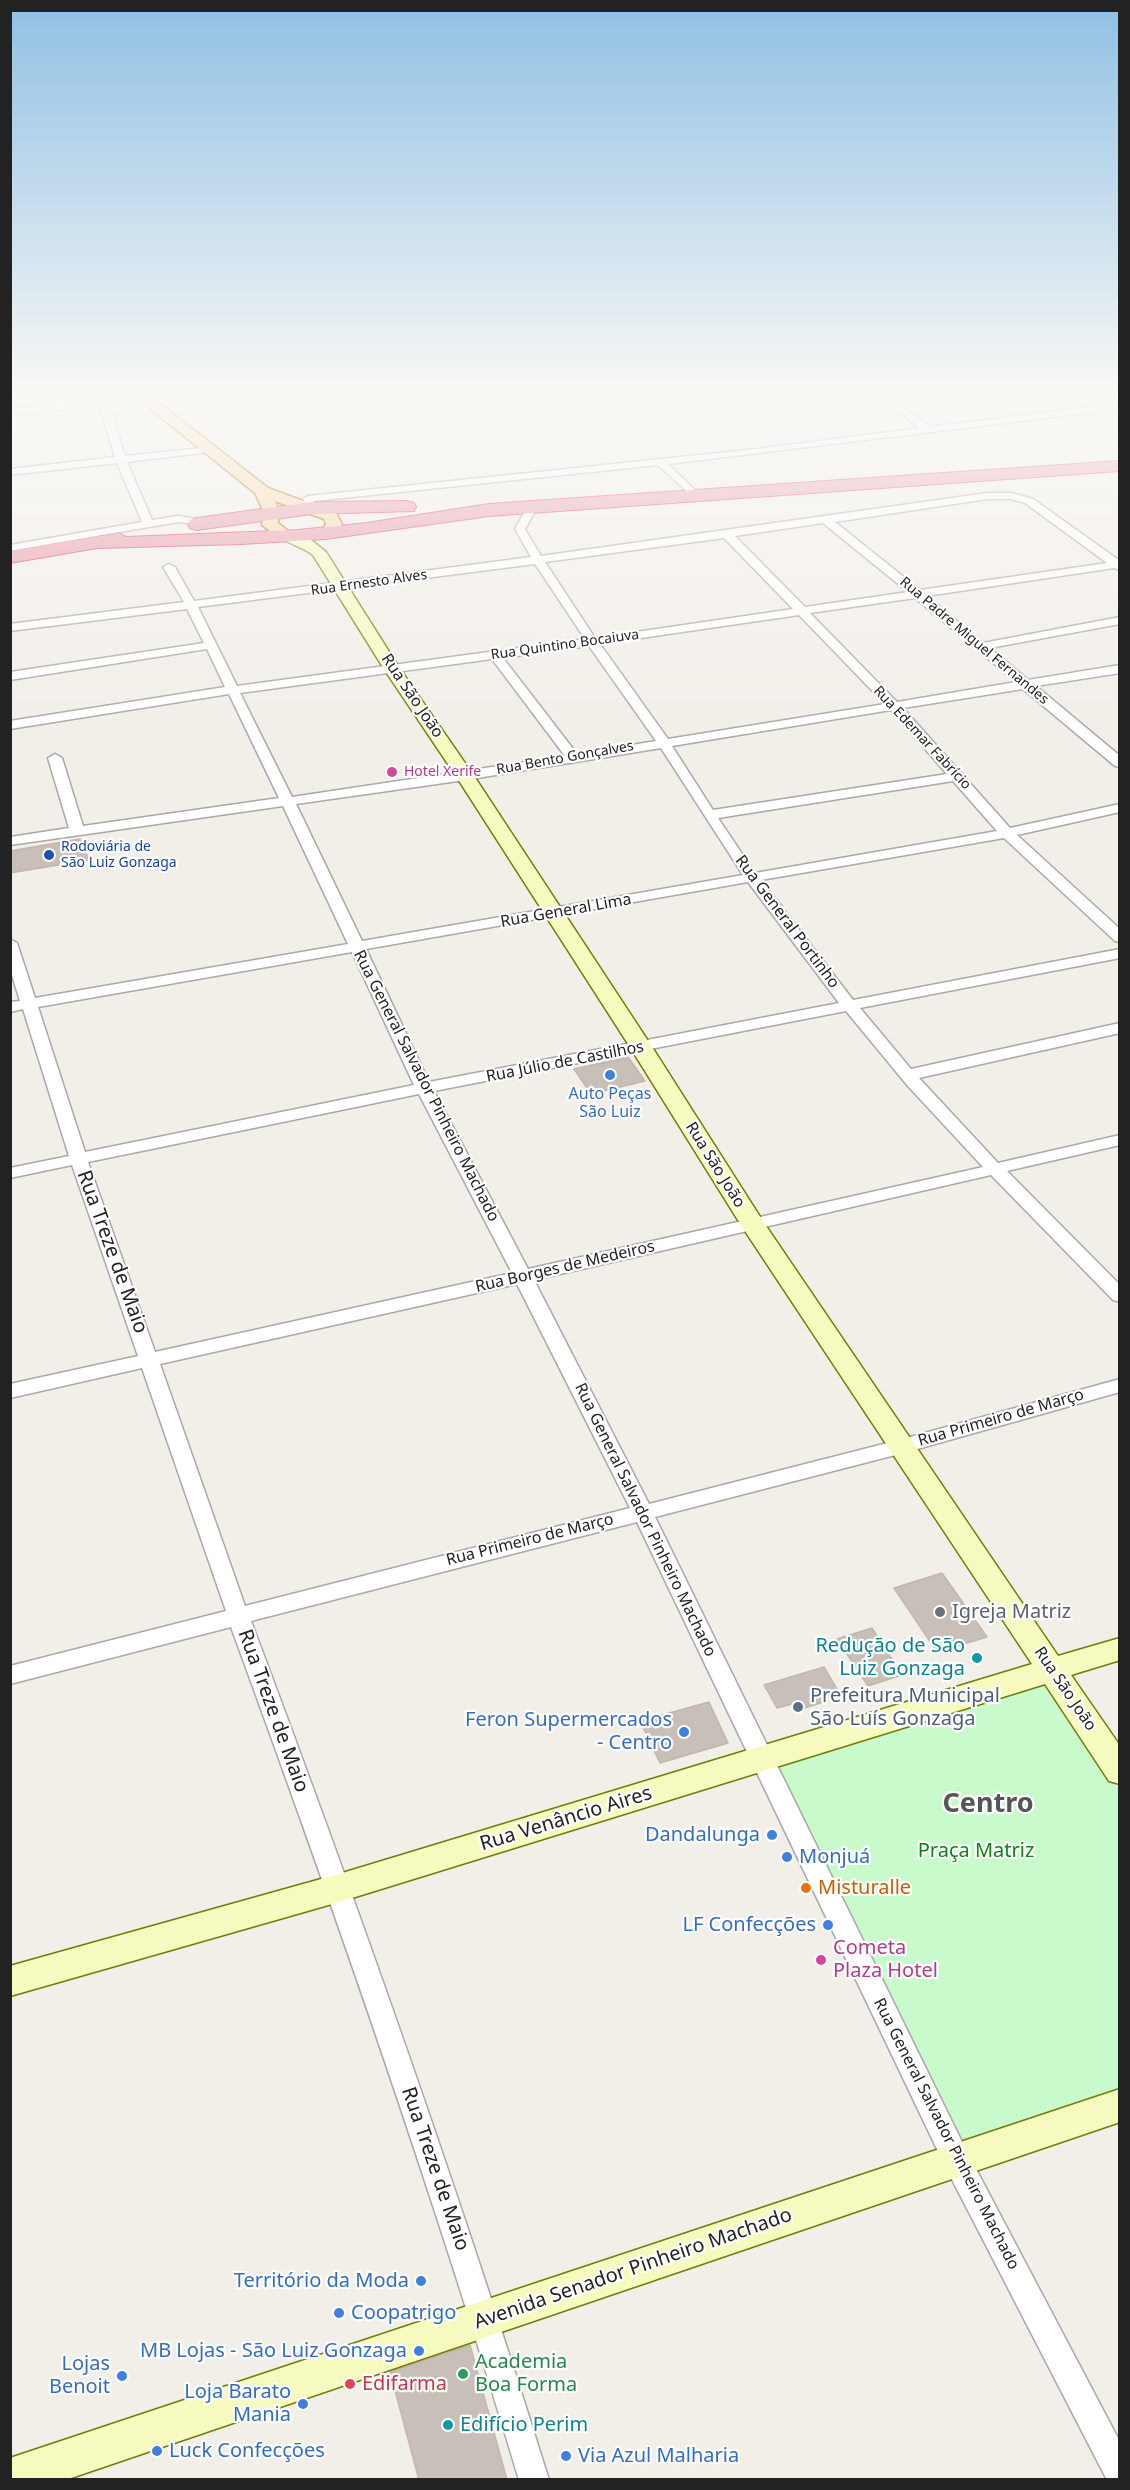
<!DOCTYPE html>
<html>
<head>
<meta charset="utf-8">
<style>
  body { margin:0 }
  #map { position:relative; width:1130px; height:2490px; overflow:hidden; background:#f2efe9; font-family:"Noto Sans",sans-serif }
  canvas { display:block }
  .frame { position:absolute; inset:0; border:12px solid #222; pointer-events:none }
</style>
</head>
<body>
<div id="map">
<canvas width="1130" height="2490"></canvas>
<div class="frame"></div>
</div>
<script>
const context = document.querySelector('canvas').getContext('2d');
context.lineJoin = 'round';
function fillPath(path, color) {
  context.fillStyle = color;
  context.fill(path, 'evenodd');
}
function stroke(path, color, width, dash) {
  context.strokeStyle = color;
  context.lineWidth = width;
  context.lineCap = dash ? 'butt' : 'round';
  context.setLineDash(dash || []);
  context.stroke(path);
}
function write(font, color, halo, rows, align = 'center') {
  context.font = font + ' "Noto Sans",sans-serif';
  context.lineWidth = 4.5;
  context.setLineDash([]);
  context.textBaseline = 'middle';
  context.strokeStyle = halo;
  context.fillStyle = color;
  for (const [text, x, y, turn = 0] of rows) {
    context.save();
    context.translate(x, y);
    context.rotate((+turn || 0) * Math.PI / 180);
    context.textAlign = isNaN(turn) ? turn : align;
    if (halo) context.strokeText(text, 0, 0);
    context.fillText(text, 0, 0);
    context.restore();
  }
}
fillPath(new Path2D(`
  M1044,1681L1119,1791V2099L964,2151L772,1760Z`), '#c8facc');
const building = new Path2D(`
  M80,839L89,860L10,873V851Z
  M628,1057L645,1081L591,1094L574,1069Z
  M942,1573L987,1637L937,1652L894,1588Z
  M872,1628L902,1675L868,1686L837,1639Z
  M824,1667L838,1691L824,1695L827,1701L795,1711L792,1704L777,1708L764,1685Z
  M709,1702L728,1743L660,1763L640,1721Z
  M470,2345L507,2480H419L390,2372Z`);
fillPath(building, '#c7bfb8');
stroke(building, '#c4b6ab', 1.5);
const street = new Path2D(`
  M869,391H880L931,427L1120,403V409L668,464L698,493V497L694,498L658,465L314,501L317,508L312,511L308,510L303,499L308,496L757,449L920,428Z
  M90,401L110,408L125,456L213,447V451L209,452L127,462L152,520L178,516L208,521V525L178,522L10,551V545L142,522L117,463L10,475V469L115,457L101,410L90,407L10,415V409Z
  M987,493H1012L1033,499L1120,561V570L1114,568L927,596L983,643L1120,617V624L990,648L1028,680L1120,665V673L1036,686L1120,756V767L1115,766L1023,689L903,708L1010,828L1120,804V812L1017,835L1120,929V942L1115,941L1004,838L761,880L853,1000L1120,949V958L860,1008L911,1069L1120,1023V1033L919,1078L998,1163L1120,1135V1145L1007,1171L1120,1285V1302L1113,1300L991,1175L534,1280L649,1504L903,1439L1120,1379V1392L903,1453L655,1517L966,2150L1120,2442V2480H1107L946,2168L637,1522L251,1621C358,1905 459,2190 549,2480H519C433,2192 334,1908 231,1627L10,1684V1666L226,1611L142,1368L10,1398V1384L138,1356L72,1165L10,1178V1168L69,1156L23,1009L10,1012V1002L20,1001L10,969V939L17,943L35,998L348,944L283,806L10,845V837L69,828L48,758L55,754L62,758L83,826L279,798L229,694L10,729V721L225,687L207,649L10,680V672L204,643L187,609L10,631V624L184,602L163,567L169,564L175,567L194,601L531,557L515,529L529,504L533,503L538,506L525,529L541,556ZM987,499H1011L1025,503L1107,563L920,590L835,522ZM823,523L908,592L805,607L735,536ZM724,538L793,609L595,638L545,562ZM535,564L585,639L237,686L198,607ZM915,598L1016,682L897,702L810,613ZM799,615L885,704L668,739L600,644ZM589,646L656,741L577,754L503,658ZM492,659L565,756L292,797L240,693ZM891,710L947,774L713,810L672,746ZM661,748L743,875L362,941L296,804L465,780ZM953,781L997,831L755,873L718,818ZM748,882L839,1003L429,1082L366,949ZM352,952L414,1085L85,1152L38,1007ZM846,1011L907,1085L983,1167L528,1269L434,1091ZM419,1094L512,1273L155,1352L88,1162ZM517,1284L630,1508L245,1606L160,1364Z`);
const secondary = new Path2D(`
  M286,532L311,540L326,552L400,669L474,776L652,1047L764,1223L1058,1656L1120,1638V1660L1071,1675L1120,1746V1784L1109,1781L1045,1684L339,1902L10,1996V1966L339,1874L1032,1664L741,1225L630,1047L456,776L384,669L313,555C303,547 288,544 279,536L281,533Z
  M1120,2089V2122L65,2480H10V2458Z`);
const primary = new Path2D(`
  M128,391H144L268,488L336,513L342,524L336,535L330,537L324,535L322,532L326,524L324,519L275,501L279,510L278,523L294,536L286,541L280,539L262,525L263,510L255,493Z`);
const highway = new Path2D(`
  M1120,461V471L489,516L326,539L241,544L97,548L10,563V551L118,533L126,537L298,530L367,523L489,504Z
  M407,501L414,503L416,507L414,511L312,514L197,530L190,528L188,524L190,520L197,518L312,502Z`);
stroke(street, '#a9a9a9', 3);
stroke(secondary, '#707d05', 3);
stroke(primary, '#a06b00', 3);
stroke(highway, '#dc2a67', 2);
fillPath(street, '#fff');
fillPath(secondary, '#f7fabf');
fillPath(primary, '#fcd6a4');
fillPath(highway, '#e892a2');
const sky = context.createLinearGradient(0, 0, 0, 740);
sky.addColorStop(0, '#8fc0e4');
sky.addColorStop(0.53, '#f9f8f5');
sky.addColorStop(1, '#f9f8f500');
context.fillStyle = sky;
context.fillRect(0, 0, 1130, 740);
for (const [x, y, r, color] of [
  [392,772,6,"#d1479c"],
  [49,855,6,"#1a4fb4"],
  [610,1075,6,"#3f7fe0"],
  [940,1612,6,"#6b7280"],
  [977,1658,6,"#0f9aa8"],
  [798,1707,6,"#5c6f8a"],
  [684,1732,6,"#3f7fe0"],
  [772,1835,6,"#3f7fe0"],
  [787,1857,6,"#3f7fe0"],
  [806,1888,6,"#e8710a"],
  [828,1925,6,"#3f7fe0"],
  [821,1960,6,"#d1479c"],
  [421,2281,6,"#3f7fe0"],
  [339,2313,6,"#3f7fe0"],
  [419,2351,6,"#3f7fe0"],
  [463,2374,6,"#2e9e5b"],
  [122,2376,6,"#3f7fe0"],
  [350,2384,6,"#e0444e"],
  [303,2404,6,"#3f7fe0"],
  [448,2425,6,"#0f9aa8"],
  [157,2451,6,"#3f7fe0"],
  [566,2456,6,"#3f7fe0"]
]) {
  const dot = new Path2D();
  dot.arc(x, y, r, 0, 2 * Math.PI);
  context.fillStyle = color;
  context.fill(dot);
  stroke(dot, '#fff', 2);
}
write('14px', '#222', '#fff', [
  ["Rua Ernesto Alves",369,583,-8],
  ["Rua Padre Miguel Fernandes",974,641,40],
  ["Rua Quintino Bocaiuva",565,645,-8],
  ["Rua Edemar Fabrício",922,738,47],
  ["Rua Bento Gonçalves",565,758,-10]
]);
write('14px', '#b23c85', '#fff', [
  ["Hotel Xerife",404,772]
], 'left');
write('14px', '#164399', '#fff', [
  ["Rodoviária de",61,847],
  ["São Luiz Gonzaga",61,863]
], 'left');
write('16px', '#222', '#fff', [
  ["Rua São João",412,696,56],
  ["Rua General Lima",566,911,-10],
  ["Rua General Portinho",787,922,53],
  ["Rua Júlio de Castilhos",565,1062,-11],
  ["Rua General Salvador Pinheiro Machado",426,1086,63],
  ["Rua São João",715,1165,58],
  ["Rua Borges de Medeiros",565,1267,-13],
  ["Rua Primeiro de Março",1001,1418,-16],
  ["Rua General Salvador Pinheiro Machado",645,1520,64],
  ["Rua Primeiro de Março",530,1540,-14],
  ["Rua São João",1065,1689,56],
  ["Rua General Salvador Pinheiro Machado",946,2134,63]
]);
write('16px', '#366cbe', '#fff', [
  ["Auto Peças",610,1094],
  ["São Luiz",610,1112]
]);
write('20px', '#222', '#fff', [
  ["Rua Treze de Maio",112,1252,70],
  ["Rua Treze de Maio",273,1711,70],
  ["Rua Venâncio Aires",566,1819,-17],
  ["Rua Treze de Maio",435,2169,71],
  ["Avenida Senador Pinheiro Machado",633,2269,-19]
]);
write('20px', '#5b616d', '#fff', [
  ["Igreja Matriz",952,1612]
], 'left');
write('20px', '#0d838f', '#fff', [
  ["Redução de São",965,1646],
  ["Luiz Gonzaga",965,1669],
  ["Edifício Perim",460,2425,"left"]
], 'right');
write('20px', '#4e5e75', '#fff', [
  ["Prefeitura Municipal",810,1696],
  ["São Luís Gonzaga",810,1719]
], 'left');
write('20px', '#366cbe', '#fff', [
  ["Feron Supermercados",672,1720],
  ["- Centro",672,1743],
  ["Dandalunga",760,1835],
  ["Monjuá",799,1857,"left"],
  ["LF Confecções",816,1925],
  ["Território da Moda",409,2281],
  ["Coopatrigo",351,2313,"left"],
  ["MB Lojas - São Luiz Gonzaga",407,2351],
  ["Lojas",110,2364],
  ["Benoit",110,2387],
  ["Loja Barato",291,2392],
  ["Mania",291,2415],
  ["Luck Confecções",169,2451,"left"],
  ["Via Azul Malharia",578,2456,"left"]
], 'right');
write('20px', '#0c8416', '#fff', [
  ["Praça Matriz",976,1851]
]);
write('20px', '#c56008', '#fff', [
  ["Misturalle",818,1888]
], 'left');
write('20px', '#b23c85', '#fff', [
  ["Cometa",833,1948],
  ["Plaza Hotel",833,1971]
], 'left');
write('20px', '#27864d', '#fff', [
  ["Academia",475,2362],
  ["Boa Forma",475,2385]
], 'left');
write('20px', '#be3a42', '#fff', [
  ["Edifarma",362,2384]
], 'left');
write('bold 27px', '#555', '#fff', [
  ["Centro",988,1804]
]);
</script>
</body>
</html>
